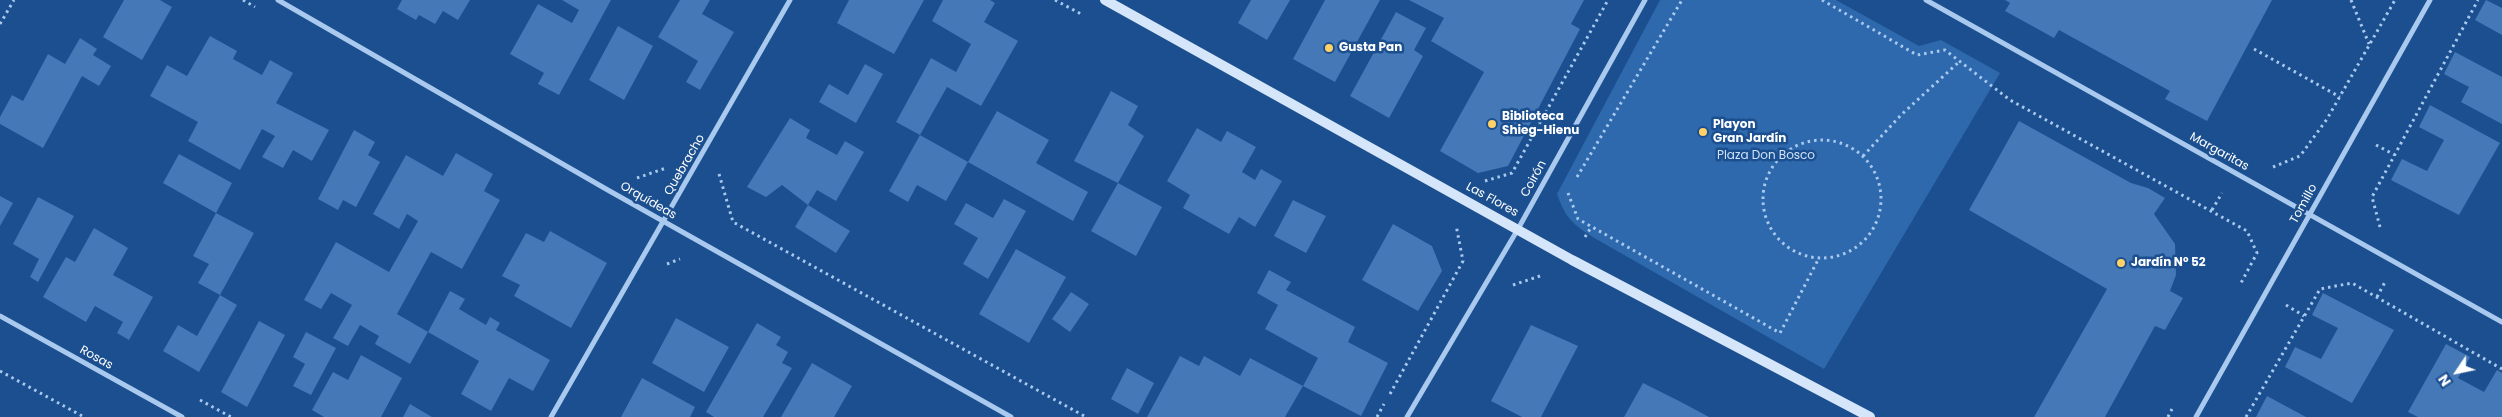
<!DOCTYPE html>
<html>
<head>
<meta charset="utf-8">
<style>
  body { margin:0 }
  #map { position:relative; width:2502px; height:417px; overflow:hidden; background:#1b4f8f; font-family:Poppins,sans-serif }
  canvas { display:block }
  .north { position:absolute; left:2432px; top:347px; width:50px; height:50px; -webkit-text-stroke:4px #1b4f8f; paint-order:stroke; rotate:236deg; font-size:14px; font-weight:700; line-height:20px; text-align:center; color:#fff }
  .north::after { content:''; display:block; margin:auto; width:18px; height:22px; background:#fff; clip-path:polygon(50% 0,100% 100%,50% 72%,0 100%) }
</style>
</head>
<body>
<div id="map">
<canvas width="2502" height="417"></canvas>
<div class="north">N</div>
</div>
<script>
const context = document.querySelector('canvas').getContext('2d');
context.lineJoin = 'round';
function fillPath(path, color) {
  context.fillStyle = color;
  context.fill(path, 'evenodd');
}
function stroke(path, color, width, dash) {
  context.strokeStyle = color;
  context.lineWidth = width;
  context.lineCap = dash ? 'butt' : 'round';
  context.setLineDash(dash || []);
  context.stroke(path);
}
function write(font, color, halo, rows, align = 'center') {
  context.font = font + ' Poppins,sans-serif';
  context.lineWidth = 5;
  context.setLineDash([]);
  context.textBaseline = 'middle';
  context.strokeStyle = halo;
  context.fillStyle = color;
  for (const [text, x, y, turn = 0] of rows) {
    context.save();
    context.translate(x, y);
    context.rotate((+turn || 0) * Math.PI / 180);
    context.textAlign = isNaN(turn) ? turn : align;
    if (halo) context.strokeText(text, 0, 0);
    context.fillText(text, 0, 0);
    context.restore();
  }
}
fillPath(new Path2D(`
  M1660,0H1836L1919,46L1941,40L2000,73L1824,369L1596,239C1574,225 1566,220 1557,194Z`), '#2e69ad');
fillPath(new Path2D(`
  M124,0H160L172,7L142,60L103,37Z
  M402,0H470L458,20L443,11L435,24L419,15L416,20L397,9Z
  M562,0H611L559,95L538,84L544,73L510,54L538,4L572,23L579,10Z
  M680,0H710L702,14L734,32L700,90L686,82L698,61L658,37Z
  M849,0H924L894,54L837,23Z
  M943,0H990L995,3L984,22L1018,41L981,106L947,87L920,135L968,162L997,111L1049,140L1036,163L1088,192L1073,221L968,162L946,201L917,185L908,202L889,191L920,135L896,122L931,58L956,72L971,44L932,21Z
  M1251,0H1290L1267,40L1238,23Z
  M1325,0H1380L1335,82L1293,59Z
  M1409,0H1584L1571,24L1580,29L1508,166L1478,173L1440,151L1484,72L1431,41L1444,18Z
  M2005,0H2272L2207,121L2165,99L2170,91L2059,30L2054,38L2005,11L2010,3Z
  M2486,0L2502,8V35L2475,20Z
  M1396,12L1426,28L1414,50L1423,56L1389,118L1350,96Z
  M618,26L653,46L624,100L589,80Z
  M210,36L237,51L233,59L262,75L270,60L293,73L276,103L329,130L312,161L293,150L283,168L262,157L275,136L262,129L240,170L188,141L198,122L150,96L167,65L187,76Z
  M80,38L97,49L93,55L111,66L99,86L82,76L43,148L0,124V117L12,95L23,101L48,54L65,64Z
  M2455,52L2502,77V124L2461,102L2469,87L2444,74Z
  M865,64L883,74L856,123L819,102L829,84L848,95Z
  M1111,91L1138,106L1128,125L1144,136L1118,183L1162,207L1136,256L1091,231L1118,183L1074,161Z
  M2430,105L2500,143L2459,215L2391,180L2402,159L2427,171L2444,140L2419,127Z
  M790,118L810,130L806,138L837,155L845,141L864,152L836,201L817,190L808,205L850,231L836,253L795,227L808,205L782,185L766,197L747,187Z
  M2019,121L2131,183L2148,188L2165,198L2154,214L2175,244L2176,275L2170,291L2183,298L2165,330L2155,326L2105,417H2034L2107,289L1969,210Z
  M1197,128L1221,142L1227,131L1256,147L1242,172L1255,180L1261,169L1282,181L1255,227L1239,217L1229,234L1183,208L1190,195L1167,181Z
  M354,130L375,142L368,155L380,162L356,207L343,200L338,210L318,199Z
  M456,153L493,174L484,191L500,200L462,269L431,252L397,314L428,332L450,291L465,299L459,309L486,325L490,317L500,323L496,330L550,360L533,391L509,378L491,411L461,394L479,361L428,332L410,364L375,344L379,336L360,325L348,346L333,338L352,305L331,293L321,309L304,300L336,242L389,272L418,221L407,214L399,229L373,214L406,155L443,176Z
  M179,154L232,183L216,213L163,183Z
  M0,196L13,203L0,226Z
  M38,197L74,216L38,282L30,277L39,259L13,244Z
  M1004,199L1026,211L988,279L963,264L978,238L954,224L966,203L993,218Z
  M1293,200L1326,216L1306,253L1274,236Z
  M216,213L254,233L220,295L237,305L199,372L163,351L178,325L197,336L220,295L198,283L209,264L193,256Z
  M1393,224L1432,246L1442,271L1418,311L1362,280Z
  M94,228L128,248L113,275L153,297L129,340L117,333L123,322L95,306L86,322L43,297L66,257L75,262Z
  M550,231L607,263L571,328L514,296L520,285L502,276L526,233L544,242Z
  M1016,249L1066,277L1029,343L979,314Z
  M1269,270L1291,282L1286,290L1355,327L1348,342L1388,363L1361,416L1303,386L1318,358L1265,329L1278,305L1257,293Z
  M1071,292L1089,304L1070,332L1052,319Z
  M2323,293L2394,330L2352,403L2285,367L2295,347L2321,359L2338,328L2312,315Z
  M676,318L729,347L704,392L652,363Z
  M259,321L285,335L247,407L221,392Z
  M757,323L781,337L776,345L788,352L782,363L792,368L763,417H714L706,412Z
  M1531,325L1578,346L1541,417H1522L1491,401Z
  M306,332L336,348L311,395L293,386L305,364L293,357Z
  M2446,344L2470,357L2458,378L2484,392L2497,370L2502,373V417H2418L2408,412Z
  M361,355L402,378L381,417H324L312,410L333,372L348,380Z
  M1180,356L1199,366L1204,356L1240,376L1250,358L1303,386L1285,417H1147Z
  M812,363L852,386L834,417H781Z
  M1127,368L1154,383L1138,414L1111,399Z
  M642,378L695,407L690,417H621Z
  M1643,383L1681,402L1709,417H1624Z
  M2267,396L2306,417H2256Z
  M410,404L432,417H403Z`), '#4478b7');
stroke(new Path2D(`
  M243,0L255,7
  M1055,0L1083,15
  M1822,0L1917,55L1945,50L2010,100L2247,231L2257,253L2241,283
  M2351,0L2369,44
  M0,24L14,0
  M2254,49L2340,97
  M1763 199a59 59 0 1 1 118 0a59 59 0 1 1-118 0Z
  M2376,145L2395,155
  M1863,156L1901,115L1960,61
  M2273,167L2300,156L2327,119L2395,0
  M719,174L733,222L1086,417
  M1577,177L1682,0
  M637,178L666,168
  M1485,181L1512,173L1608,0
  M1568,193L1578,219L1780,333L1819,258
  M2212,210L2222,193
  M2380,227L2372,197L2478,0
  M1585,237L1592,226
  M667,264L680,259
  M1513,285L1543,275
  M2377,297L2385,282
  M2286,305L2304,316
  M0,371L84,417
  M1390,394L1463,261L1456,225
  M200,400L231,417
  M1377,417L1384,404
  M2168,417L2172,409
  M2246,417L2320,289L2352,283L2502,369`), '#a9c9ee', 3, [2.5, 4]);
stroke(new Path2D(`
  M278,0L606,189L1011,417
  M1926,0L2502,322
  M0,316L182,417
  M551,417L790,0
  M1407,417L1518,229L1645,0
  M2196,417L2430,0`), '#a9c9ee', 5);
stroke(new Path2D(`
  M1105,0L1572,260L1870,417`), '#d6e6fa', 10);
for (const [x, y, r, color] of [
  [1329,48,5,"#ffd166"],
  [1492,124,5,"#ffd166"],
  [1703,132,5,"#ffd166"],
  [2121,263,5,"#ffd166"]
]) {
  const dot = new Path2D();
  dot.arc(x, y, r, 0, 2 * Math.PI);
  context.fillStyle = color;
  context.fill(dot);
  stroke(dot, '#1b4f8f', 2);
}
write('bold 12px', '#fff', '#1b4f8f', [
  ["Gusta Pan",1339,48],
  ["Biblioteca",1502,117],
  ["Shieg-Hienu",1502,131],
  ["Playon",1713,125],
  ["Gran Jardín",1713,139],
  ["Jardín Nº 52",2131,263]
], 'left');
write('12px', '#fff', '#1b4f8f', [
  ["Margaritas",2219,152,29],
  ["Quebracho",685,165,-60],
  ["Coirón",1534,179,-61],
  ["Las Flores",1492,200,29],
  ["Orquídeas",648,201,30],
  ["Tomillo",2304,204,-61],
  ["Rosas",96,358,29]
]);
write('12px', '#cfe3fa', '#1b4f8f', [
  ["Plaza Don Bosco",1766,156]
]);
</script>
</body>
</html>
